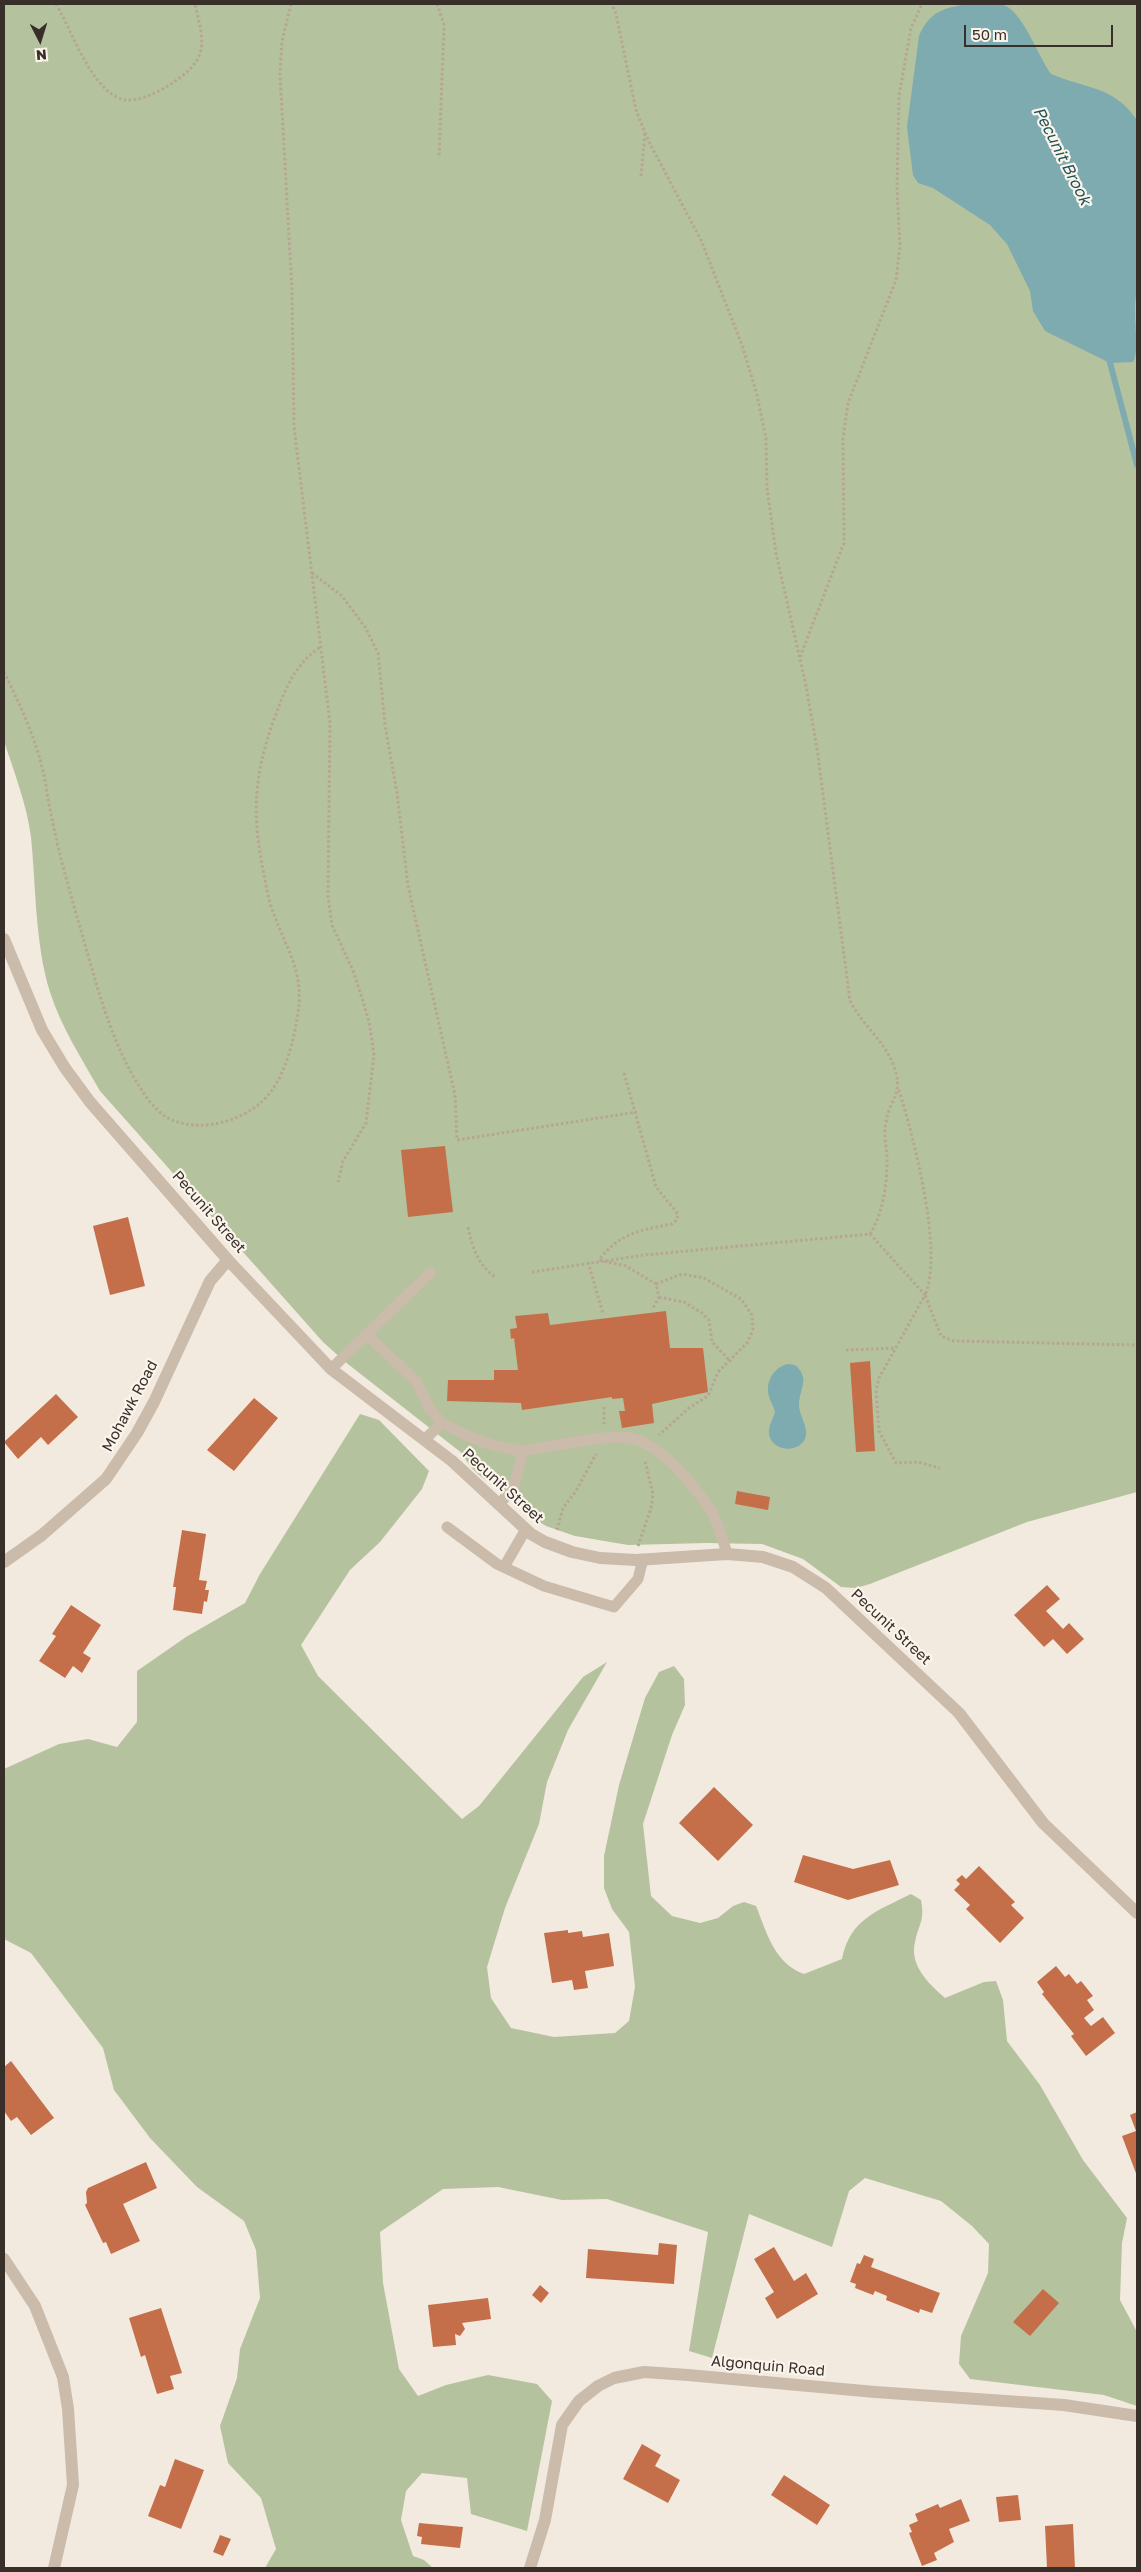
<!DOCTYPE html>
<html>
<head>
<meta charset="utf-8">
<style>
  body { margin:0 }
  #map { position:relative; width:1141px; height:2572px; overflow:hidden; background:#f3eadf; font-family:"Golos Text",sans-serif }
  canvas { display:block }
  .frame { position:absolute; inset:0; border:5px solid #392f2a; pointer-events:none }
  .north { position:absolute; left:15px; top:15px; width:50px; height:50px; -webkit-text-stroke:4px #faf4eb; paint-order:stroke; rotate:175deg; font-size:14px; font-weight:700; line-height:20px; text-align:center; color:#392f2a }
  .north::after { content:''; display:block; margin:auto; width:18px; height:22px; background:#392f2a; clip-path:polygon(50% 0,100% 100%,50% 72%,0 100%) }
  .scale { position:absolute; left:964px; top:25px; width:149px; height:22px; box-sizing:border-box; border:2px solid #392f2a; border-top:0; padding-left:6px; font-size:15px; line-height:18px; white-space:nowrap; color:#392f2a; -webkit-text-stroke:4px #faf4eb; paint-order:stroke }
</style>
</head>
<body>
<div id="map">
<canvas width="1141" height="2572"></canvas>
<div class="frame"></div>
<div class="north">N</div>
<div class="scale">50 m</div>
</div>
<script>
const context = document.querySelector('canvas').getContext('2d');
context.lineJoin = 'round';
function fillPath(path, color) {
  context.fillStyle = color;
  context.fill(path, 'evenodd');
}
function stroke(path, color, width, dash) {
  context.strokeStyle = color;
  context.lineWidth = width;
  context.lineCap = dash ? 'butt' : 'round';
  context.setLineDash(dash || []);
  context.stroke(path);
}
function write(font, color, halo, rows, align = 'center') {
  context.font = font + ' "Golos Text",sans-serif';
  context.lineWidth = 4.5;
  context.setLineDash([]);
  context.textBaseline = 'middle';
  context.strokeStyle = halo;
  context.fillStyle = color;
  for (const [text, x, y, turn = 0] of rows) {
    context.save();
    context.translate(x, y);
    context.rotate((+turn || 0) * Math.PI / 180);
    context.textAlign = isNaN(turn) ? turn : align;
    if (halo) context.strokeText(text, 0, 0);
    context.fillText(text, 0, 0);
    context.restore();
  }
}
fillPath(new Path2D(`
  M4,4H1137V1492L1027,1522L870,1584L856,1588L841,1587L803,1559L762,1544L707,1543L628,1545L575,1536L546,1526L536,1520L497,1484C485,1484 466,1464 463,1454L344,1361L323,1342L100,1091C82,1059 61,1027 50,992C35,944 36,887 31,837C27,805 14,772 4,741Z
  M360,1414L379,1420L429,1471L422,1489L380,1542L350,1570L301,1645L318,1676L462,1819L479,1806L583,1677L607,1662L568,1730L547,1782L539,1824L505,1908L487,1967L491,1998L511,2028L554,2037L615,2033L629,2021L635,1987L629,1932L612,1909L604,1888V1856L619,1785L645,1698L659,1672L674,1666L684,1679L685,1705L672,1735L643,1824L651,1896L672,1916L700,1923L718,1918L733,1906L744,1902L756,1906C767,1933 774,1963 804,1974L842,1959C850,1919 877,1911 911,1894L921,1900C925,1921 919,1923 915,1942C909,1965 929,1984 945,1998L984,1982L996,1981L1003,2000L1007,2041L1040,2085L1083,2160L1127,2218L1122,2243L1120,2300L1137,2332V2406L1104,2395L970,2379L959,2364L961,2336L988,2273L989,2244L972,2226L941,2201L865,2178L849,2191L832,2247L749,2214L712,2358L689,2351L708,2232L607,2199L562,2200L498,2187L443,2189L380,2232L383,2283L399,2369L418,2396L446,2385L488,2375L537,2384L552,2401L527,2531L471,2514L467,2478L422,2473L406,2491L401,2520L413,2556L424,2560L433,2568H265L276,2549L261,2498L228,2463L220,2426L237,2378L240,2349L260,2298L256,2250L244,2221L197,2187L150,2138L114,2090L103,2048L31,1953L4,1939V1769L59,1744L88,1739L117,1747L137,1722V1671L186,1637L245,1603L260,1574Z`), '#b4c29e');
fillPath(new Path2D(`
  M968,4C979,4 995,1 1006,6C1024,15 1039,58 1051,74C1085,89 1113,85 1137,120V291C1131,311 1141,350 1133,362L1110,363L1045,331L1033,311L1030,291L1007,244L990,225L933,188L918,183L913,175L907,127L919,36C929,12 943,8 968,4Z
  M788,1364L795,1365C811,1379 799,1389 799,1405C799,1417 812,1431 803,1442C793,1454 771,1449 769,1434C768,1426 773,1419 775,1412C774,1406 770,1402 769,1396C765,1383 773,1367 788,1364Z`), '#7dabb0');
stroke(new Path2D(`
  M1108,355L1137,465`), '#7dabb0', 6);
fillPath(new Path2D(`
  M445,1146L453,1212L408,1217L401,1150Z
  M128,1217L145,1286L110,1295L93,1226Z
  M666,1311L670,1348H703L708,1392L652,1404L654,1423L622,1428L619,1411H625L623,1398L612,1399V1397L522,1410L521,1403L447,1401L448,1380H494V1370H518L514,1338L511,1339L510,1329L517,1328L515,1316L548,1313L550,1325Z
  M870,1361L875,1451L856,1452L850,1363Z
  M56,1394L78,1417L48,1445L41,1437L18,1459L4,1442Z
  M254,1398L278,1418L234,1471L207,1450Z
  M737,1491L770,1497L768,1510L735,1504Z
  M182,1530L206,1534L199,1580L207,1581L205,1590H209L207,1602L204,1601L202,1614L173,1610L176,1587H173Z
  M1047,1585L1060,1599L1046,1611L1063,1629L1069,1623L1084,1639L1067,1654L1053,1639L1044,1647L1014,1615Z
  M71,1605L101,1625L83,1653L91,1658L82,1673L73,1666L65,1678L39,1661L56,1636L52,1634Z
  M714,1787L753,1825L718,1861L679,1823Z
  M803,1855L853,1869L890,1860L899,1885L848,1900L794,1882Z
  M979,1866L1015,1902L1011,1905L1024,1918L1000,1943L966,1909L970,1905L954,1890L960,1884L956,1880L962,1875L966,1879Z
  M568,1930V1933L582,1931L583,1937L609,1933L614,1966L585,1971L588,1988L574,1990L572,1980L552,1983L544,1933Z
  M1056,1966L1065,1977L1069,1974L1077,1984L1081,1981L1093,1996L1087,2000L1094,2010L1084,2018L1091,2026L1103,2017L1115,2033L1086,2056L1071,2036L1074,2034L1042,1994L1044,1992L1037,1982Z
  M11,2061L54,2118L31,2135L17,2117L11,2121L4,2111V2067Z
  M1137,2112V2176L1122,2136L1136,2131L1130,2115Z
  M146,2162L157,2188L123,2204L140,2241L111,2254L106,2242L103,2243L85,2205L87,2203L86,2192L88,2188Z
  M659,2243L677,2245L674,2284L586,2278L588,2249L658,2255Z
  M774,2247L794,2281L806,2273L818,2294L777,2319L765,2298L774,2292L754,2259Z
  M864,2255L874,2259L871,2267L940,2293L932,2313L920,2309L919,2313L886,2300L887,2296L875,2291L873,2295L855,2288L856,2284L850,2282L857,2263L860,2264Z
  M540,2285L549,2293L541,2303L532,2295Z
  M1043,2289L1059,2303L1030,2336L1013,2322Z
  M488,2298L491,2319L462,2323L465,2329L460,2336L455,2334L456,2345L433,2347L428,2305Z
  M161,2308L182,2373L170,2376L174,2389L157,2394L145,2355L141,2357L129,2318Z
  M642,2444L661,2455L655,2466L680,2480L668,2503L623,2479Z
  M175,2459L204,2470L181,2529L148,2516L160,2485L165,2487Z
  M784,2475L830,2505L817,2525L771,2495Z
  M1018,2495L1021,2520L999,2522L996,2497Z
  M961,2499L970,2521L949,2529L954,2542L934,2553L937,2560L922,2566L909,2533L912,2532L909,2525L918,2521L915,2514L938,2504L940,2508Z
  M419,2523L463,2527L460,2548L421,2544L422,2537L417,2536Z
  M1073,2524L1075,2568H1047L1045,2526Z
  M220,2535L231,2539L223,2556L213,2552Z`), '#c56f4a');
stroke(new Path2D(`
  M56,4C71,30 86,73 109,92C114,96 121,100 127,100C147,102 192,75 199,56C206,40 198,20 195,4
  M291,4L282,41L280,74L292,291L294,427L330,723L328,896L332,925L354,973L369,1021L374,1055L366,1123L343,1161L338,1182
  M437,4L444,25L439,158
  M641,176L645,132
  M312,573L342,596L365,627L378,653L385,725L397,793L408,886L455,1095L457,1140L637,1112
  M800,657L844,543L843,438L848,403L896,280L900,246L897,189L899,96L911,28L922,4
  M4,672C19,703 34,734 42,767C46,781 47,795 50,809C58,851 70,893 82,934C97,986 111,1043 141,1089C147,1099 156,1110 166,1117C199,1136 252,1120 272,1090C286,1071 293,1042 297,1019C306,974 287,951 273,912C268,899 266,884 263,870C252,815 254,776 273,722C284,692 293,666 320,647
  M624,1073L656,1187L678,1214L677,1220L672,1224C641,1230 619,1233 599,1260L626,1266L656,1284L659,1297L652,1310
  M899,1090C913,1136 944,1251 925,1295L941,1336L954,1341L1137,1345
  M468,1227C473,1249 477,1263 495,1277
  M870,1234L925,1295L879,1378L876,1390L879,1431L896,1463L918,1462L940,1468
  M588,1262L603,1314
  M532,1272L644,1255L870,1234C883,1213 887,1185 887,1160C887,1148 883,1135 886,1122C890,1097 905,1094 893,1064C884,1041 862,1024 850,1001L817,748L806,686L776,553L767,488L766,439L757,395L742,345L701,240L648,140L636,110L616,14L612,4
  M656,1284L682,1274L704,1278L741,1299L752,1315L753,1329L748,1342L718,1372L708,1396L689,1408L659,1435
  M659,1297L684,1302L702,1313L709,1320L712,1342L731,1362
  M846,1350L895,1348
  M604,1407V1424
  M557,1530L563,1508L576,1491L596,1454
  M638,1546L651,1508L653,1494L645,1461`), '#b7a594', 3, [2.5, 2.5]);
stroke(new Path2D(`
  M366,1334L416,1381L429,1408L442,1423
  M331,1369L430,1273
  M425,1439L442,1423C468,1437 493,1448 523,1451
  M499,1505L514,1486L523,1451C549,1447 606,1434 630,1438C660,1443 695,1486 711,1511C719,1524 723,1540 727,1554
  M447,1527L497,1564L544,1586L614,1607L638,1579L643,1559
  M504,1567L526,1529`), '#cbbbaa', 11);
stroke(new Path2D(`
  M4,1562L42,1535L106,1479L137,1433L154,1402L210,1281L228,1260
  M4,2259L35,2306L63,2377L68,2409L73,2485L54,2568
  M530,2568L545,2520L562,2425L579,2401L598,2386L614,2378L644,2372L688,2375L875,2392L1064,2405L1137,2416`), '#cbbbaa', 12);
stroke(new Path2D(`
  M4,939L42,1030L65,1068L90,1102L228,1260L331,1369L452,1461L531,1534L545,1542L572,1552L600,1558L636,1560L727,1554L763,1557L793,1567L826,1588L959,1713L1043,1823L1137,1913`), '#cbbbaa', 12);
write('15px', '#392f2a', '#faf4eb', [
  ["Pecunit Street",209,1212,49],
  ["Mohawk Road",130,1406,-62],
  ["Pecunit Street",503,1486,42],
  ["Pecunit Street",891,1627,43],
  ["Algonquin Road",768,2366,5]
]);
write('italic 16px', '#1f535a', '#faf4eb', [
  ["Pecunit Brook",1062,156,63]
]);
</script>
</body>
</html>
